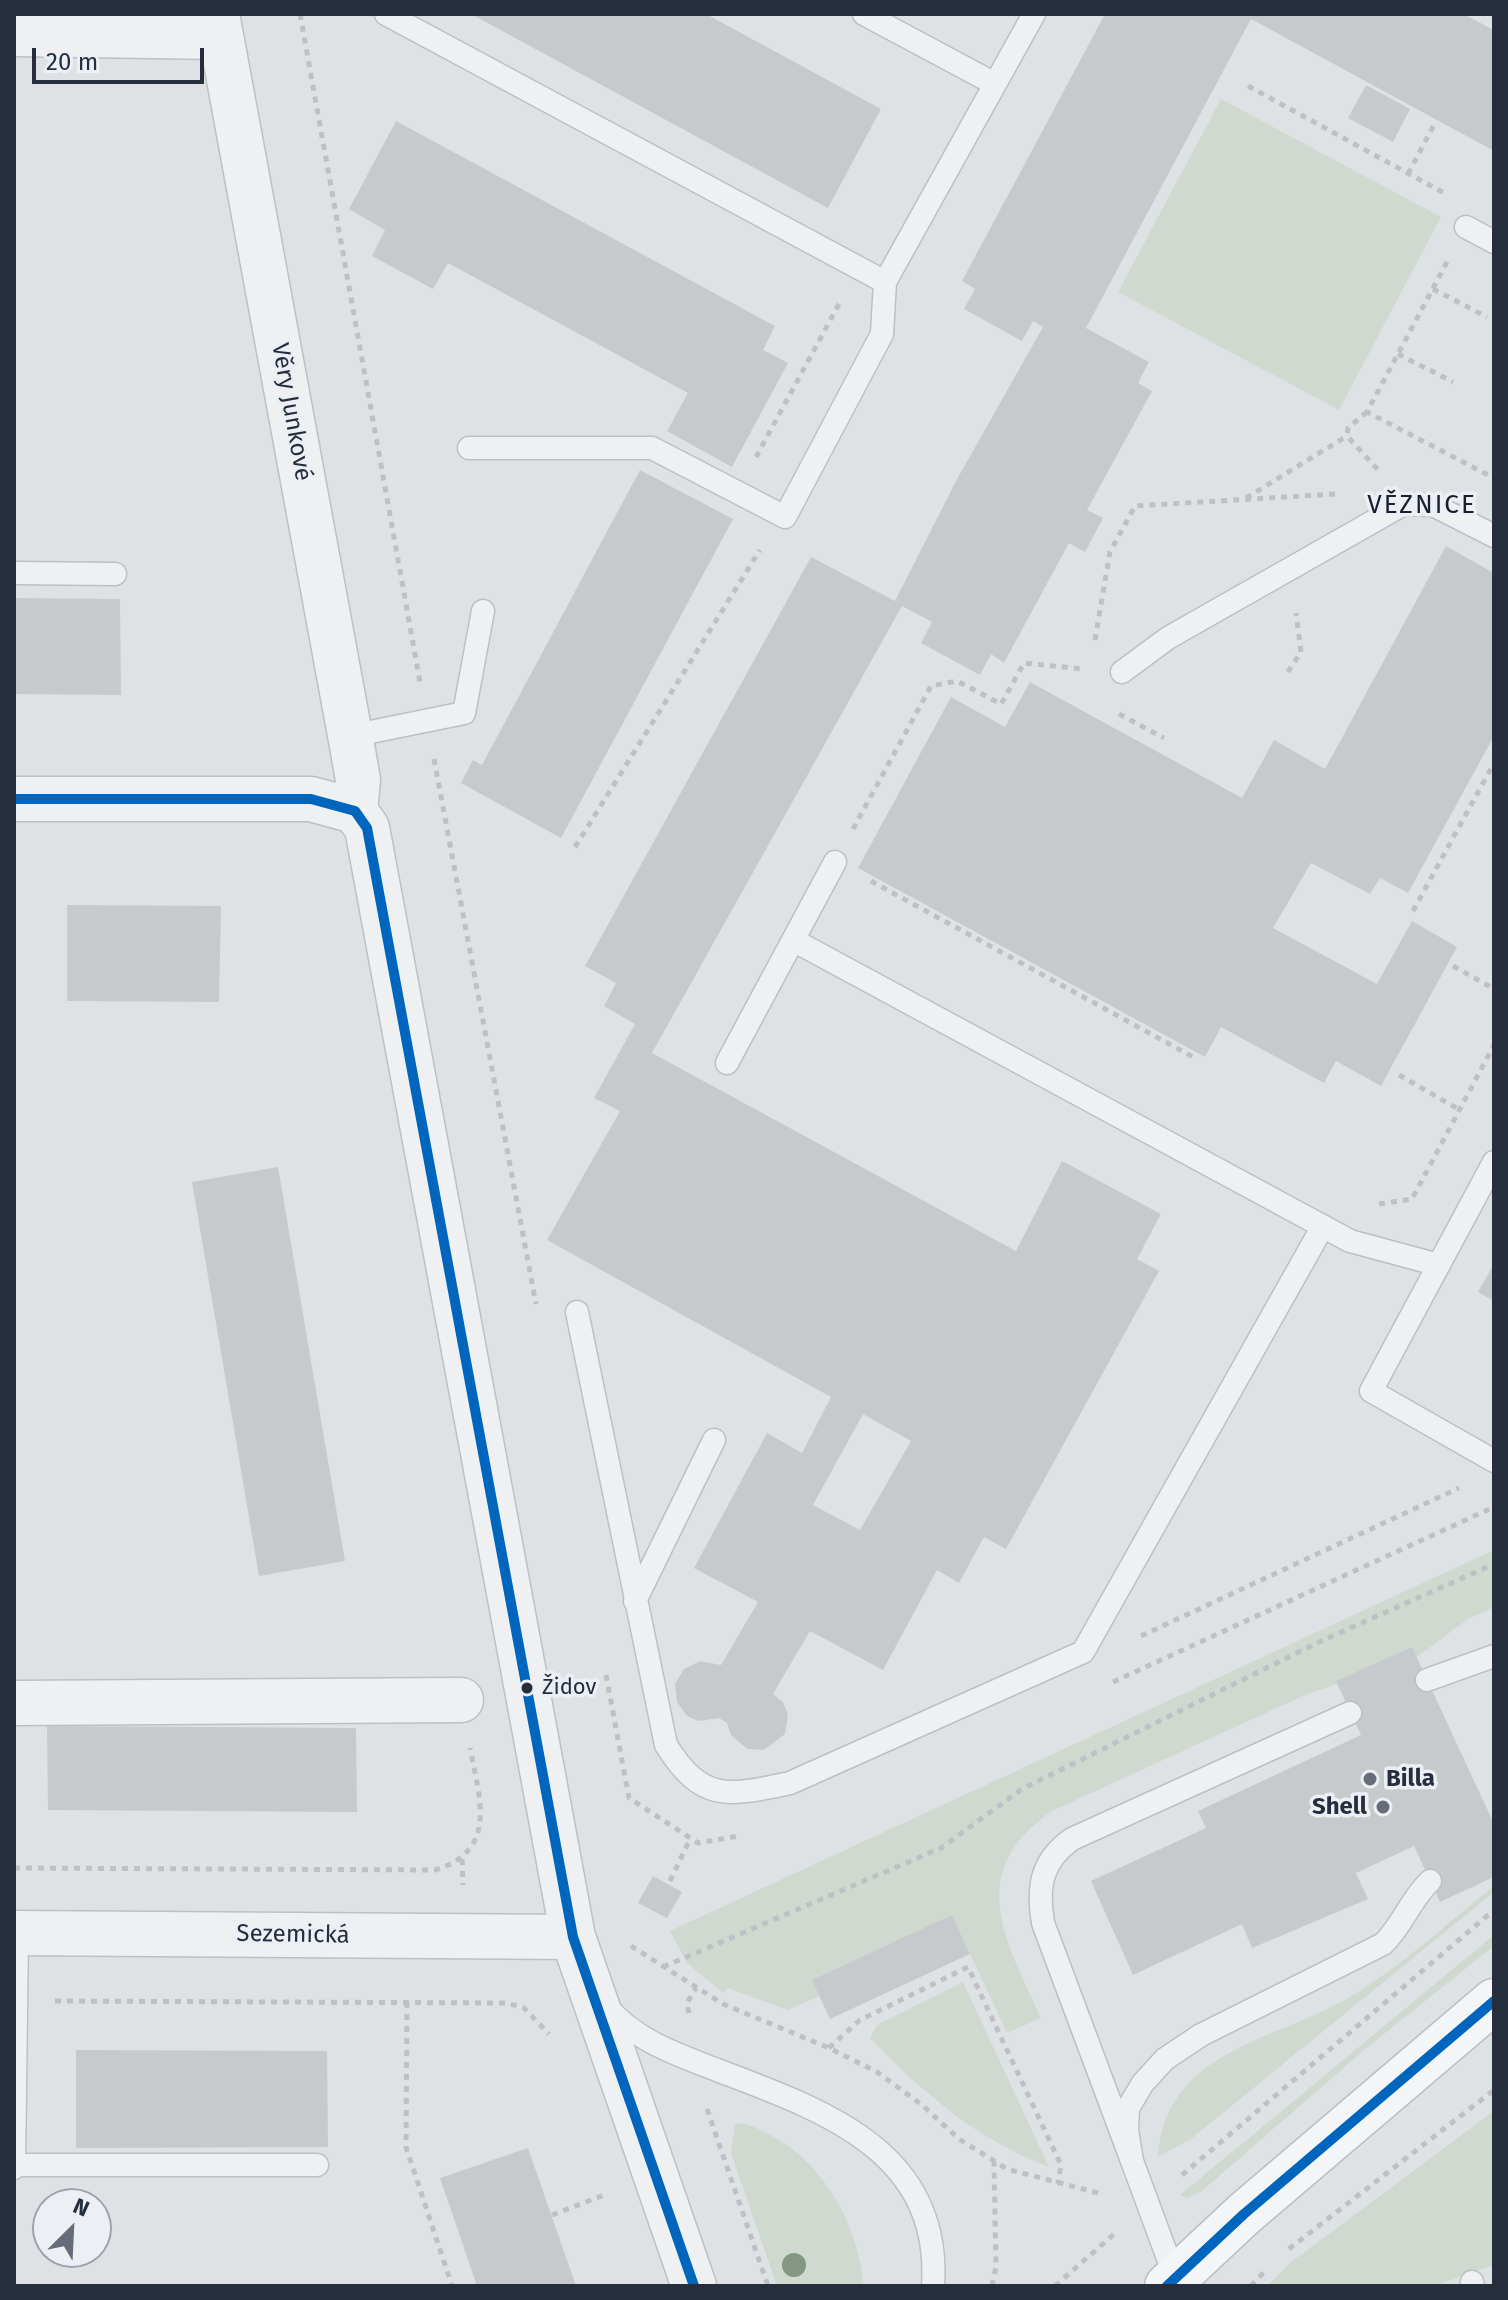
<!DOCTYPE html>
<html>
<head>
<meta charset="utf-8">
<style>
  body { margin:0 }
  #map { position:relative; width:1508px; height:2300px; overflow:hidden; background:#dfe2e5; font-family:"Fira Sans",sans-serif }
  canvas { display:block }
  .frame { position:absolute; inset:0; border:16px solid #262e3e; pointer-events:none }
  .north { position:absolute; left:32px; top:2188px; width:80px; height:80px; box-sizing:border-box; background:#ecf0f5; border:2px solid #9da2ac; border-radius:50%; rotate:24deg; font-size:22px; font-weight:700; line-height:32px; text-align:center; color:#262e3e }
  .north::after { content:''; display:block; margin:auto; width:28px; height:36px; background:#676d78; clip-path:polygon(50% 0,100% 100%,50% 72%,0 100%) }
  .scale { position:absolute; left:32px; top:48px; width:172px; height:36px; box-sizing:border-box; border:4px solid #262e3e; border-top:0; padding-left:10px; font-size:24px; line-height:28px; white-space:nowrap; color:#262e3e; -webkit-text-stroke:6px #ecf0f5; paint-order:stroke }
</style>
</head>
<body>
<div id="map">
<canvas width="1508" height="2300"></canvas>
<div class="frame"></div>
<div class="north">N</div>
<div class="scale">20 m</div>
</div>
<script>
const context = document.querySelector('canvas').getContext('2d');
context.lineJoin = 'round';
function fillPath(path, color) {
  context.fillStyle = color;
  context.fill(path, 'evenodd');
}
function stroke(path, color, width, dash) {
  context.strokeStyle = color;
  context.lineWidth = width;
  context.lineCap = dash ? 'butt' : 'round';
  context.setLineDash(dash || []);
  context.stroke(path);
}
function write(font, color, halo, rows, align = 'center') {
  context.font = font + ' "Fira Sans",sans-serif';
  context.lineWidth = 7;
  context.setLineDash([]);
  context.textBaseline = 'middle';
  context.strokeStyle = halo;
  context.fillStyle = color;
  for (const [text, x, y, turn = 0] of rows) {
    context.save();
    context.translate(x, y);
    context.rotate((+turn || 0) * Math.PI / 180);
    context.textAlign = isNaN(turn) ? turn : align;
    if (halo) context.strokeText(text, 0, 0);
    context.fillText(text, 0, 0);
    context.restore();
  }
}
fillPath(new Path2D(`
  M1221,99L1441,217L1339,410L1118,292Z
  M1494,1550V1607L1468,1619L1417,1657L1305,1695L1052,1811C963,1873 1006,1940 1041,2018L1007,2033L952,1915L819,1996L788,2010L728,1988L723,1993L687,1963L670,1931Z
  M1494,1886V1892L1191,2139L1158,2157C1165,2047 1281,2041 1358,1992C1406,1962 1450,1921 1494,1886Z
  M1494,1935V1946L1364,2050L1202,2191L1187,2198L1180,2195Z
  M963,1982L1049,2167C976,2139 923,2093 870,2038L877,2025Z
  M1494,2111V2265L1434,2286H1267L1291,2262Z
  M743,2123C815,2147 856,2213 864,2286H777L731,2153L735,2124Z`), '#cfd9d0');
fillPath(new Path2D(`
  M471,14H706L881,109L828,208Z
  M1105,14H1463L1494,30V151L1251,19L1086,328L1149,362L1138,383L1152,391L1087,510L1103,518L1085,552L1069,543L1004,663L991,654L980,675L921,643L932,622L902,606L652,1053L1016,1251L1062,1161L1161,1214L1137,1259L1159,1271L1006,1549L984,1537L959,1583L937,1570L883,1670L810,1631L773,1694L783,1702L788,1714L785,1734L764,1750L747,1749L731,1735L727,1723L719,1718L698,1721L687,1716L677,1702L675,1684L684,1669L700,1661L721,1665L758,1602L694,1568L767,1433L802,1453L831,1397L547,1240L620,1111L594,1098L635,1024L604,1006L616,983L585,966L811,557L895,601L956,481L1043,327L1033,321L1022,341L964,309L975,289L962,281ZM863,1414L911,1441L860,1530L813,1505Z
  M1366,85L1410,109L1393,142L1348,118Z
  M396,121L775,326L763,350L788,363L732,467L667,431L688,393L448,263L433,289L372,256L385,230L349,209Z
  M640,470L733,519L561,838L461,783L473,760L482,765Z
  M1446,546L1494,573V736L1408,893L1380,878L1370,894L1311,863L1273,928L1377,984L1412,921L1457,947L1381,1086L1336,1061L1324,1083L1221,1027L1205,1057L858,868L951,697L1005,727L1030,682L1242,798L1274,740L1325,769Z
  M14,598L120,599L121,695L14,694Z
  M67,905L221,906L219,1002L67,1001Z
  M278,1167L345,1561L259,1576L192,1182Z
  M1494,1264V1301L1478,1292Z
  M1412,1647L1494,1824V1877L1440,1902L1414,1846L1356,1873L1368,1899L1252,1948L1242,1924L1133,1975L1091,1881L1206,1828L1198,1811L1361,1735L1336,1681Z
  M47,1726L356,1728L357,1812L48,1810Z
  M653,1876L682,1892L667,1918L638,1903Z
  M952,1915L970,1954L830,2019L812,1980Z
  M76,2050L327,2051L328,2147L76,2148Z
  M528,2148L576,2286H477L440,2178Z`), '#c7cacd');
const lane = new Path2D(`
  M386,14L885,282
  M864,14L995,84
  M1466,227L1494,242
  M469,448H652L785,517L882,334L885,282L1034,14
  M14,573L115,574
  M1122,672L1168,638L1404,504L1433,505L1494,536
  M351,736L464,713L483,611
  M793,940L1350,1241L1439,1265
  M727,1063L835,862
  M1494,1162L1371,1391L1494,1461
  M577,1312L666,1745C702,1803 729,1796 790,1783L1083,1652L1323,1226
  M635,1601L714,1440
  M1427,1680L1494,1656
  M607,2007C636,2041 676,2054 717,2070C822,2110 942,2150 933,2286
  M1132,2161L1043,1923C1037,1887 1041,1861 1072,1839L1350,1713
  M17,2165H317
  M14,2168L17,1933
  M1175,2277L1132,2161L1127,2130L1128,2108L1143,2083L1165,2059L1201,2035L1383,1944C1403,1925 1410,1900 1430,1881
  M1472,2282L1473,2286`);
const street = new Path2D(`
  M217,14L353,751L358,780L355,811
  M14,34L221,37
  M14,799H311L355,811L367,828L573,1937L694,2286
  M14,1703L461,1700
  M14,1933L573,1937`);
const primary = new Path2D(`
  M1167,2286L1244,2214L1494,2001`);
stroke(lane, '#bdc0c3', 25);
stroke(street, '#bdc0c3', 47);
stroke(primary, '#bbbfc3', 47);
stroke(new Path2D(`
  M300,14L420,682
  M1248,86L1444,193
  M1408,174L1435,123
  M1447,262L1367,412L1494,478
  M1433,289L1487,317
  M1398,354L1453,382
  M1367,412L1348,428L1347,436L1380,472
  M756,457L839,304
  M1246,498L1347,436
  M1095,640L1110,552L1135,506L1335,494
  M1288,672L1301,652L1296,613
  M1119,714L1164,738
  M434,759L536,1304
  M853,829L931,686L957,681L1001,704L1024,663L1083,669
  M575,847L760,550
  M871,881L1195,1058
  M1413,911L1494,763
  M1453,966L1494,989
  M1399,1075L1460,1110
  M1379,1204L1412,1199L1494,1045
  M1141,1636L1459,1488
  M606,1675L629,1798L698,1843L739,1836
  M1113,1682L1494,1507
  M462,1859L463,1885
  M14,1868L435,1870C498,1851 480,1799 470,1748
  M670,1881L690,1839
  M631,1946L723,2004L829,2048L877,2072L922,2105L959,2139L1007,2169L1102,2194
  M663,1967L941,1848L1022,1789L1321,1641L1494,1564
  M55,2001L507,2003L524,2008L549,2034
  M407,2002L406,2147L452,2286
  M689,2013L687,2003L696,1988
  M829,2048L860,2020L968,1967L1061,2165L1058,2184
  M707,2109L768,2286
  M1182,2175L1494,1910
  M552,2215L607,2194
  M1289,2249L1494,2090
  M992,2286L996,2267L994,2162
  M1055,2286L1114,2234
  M1251,2286L1264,2272`), '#bfc0c5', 5, [6, 6]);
stroke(lane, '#eff0f2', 22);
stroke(street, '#eff0f2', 44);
stroke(primary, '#f3f5f6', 44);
stroke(new Path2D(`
  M14,799H311L355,811L367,828L573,1937L694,2286
  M1167,2286L1244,2214L1494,2001`), '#0065bd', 10);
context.fillStyle = '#849783';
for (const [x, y] of [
  [794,2265]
]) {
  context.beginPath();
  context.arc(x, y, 12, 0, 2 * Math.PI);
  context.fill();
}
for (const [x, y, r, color] of [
  [527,1688,7,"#262e3e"],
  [1370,1779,8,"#676d78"],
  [1383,1807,8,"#676d78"]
]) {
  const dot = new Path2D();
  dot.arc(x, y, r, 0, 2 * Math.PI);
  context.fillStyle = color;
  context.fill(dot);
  stroke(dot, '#ecf0f5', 3);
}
write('22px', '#262e3e', '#ecf0f5', [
  ["Židov",542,1688]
], 'left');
write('24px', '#262e3e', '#ecf0f5', [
  ["Věry Junkové",291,412,80],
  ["Sezemická",293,1935,1]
]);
write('bold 24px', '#262e3e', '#ecf0f5', [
  ["Billa",1386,1779],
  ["Shell",1367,1807,"right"]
], 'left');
context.letterSpacing = '2px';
write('26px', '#191f2f', '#ecf0f5', [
  ["VĚZNICE",1422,506]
]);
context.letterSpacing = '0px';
</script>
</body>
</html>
